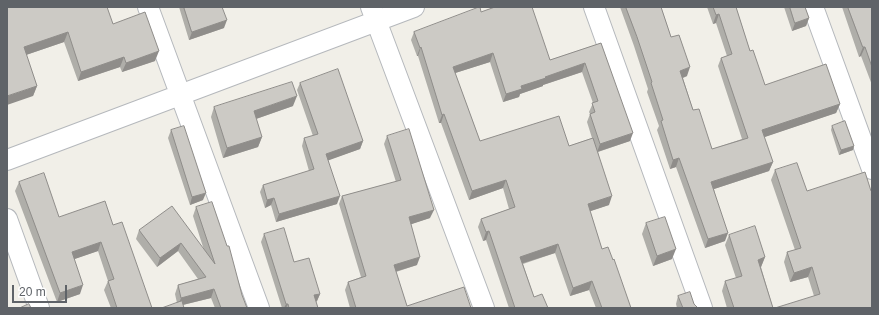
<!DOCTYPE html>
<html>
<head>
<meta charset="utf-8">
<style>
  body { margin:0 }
  #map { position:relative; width:879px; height:315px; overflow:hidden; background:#f1efe8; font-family:Helvetica,sans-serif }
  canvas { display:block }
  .frame { position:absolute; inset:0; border:8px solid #5f6368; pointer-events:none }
  .scale { position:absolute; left:12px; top:285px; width:55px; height:18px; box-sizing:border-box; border:2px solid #5f6368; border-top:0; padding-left:5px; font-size:12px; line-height:14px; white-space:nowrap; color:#5f6368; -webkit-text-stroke:3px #fff; paint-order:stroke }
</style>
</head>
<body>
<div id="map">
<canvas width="879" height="315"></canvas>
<div class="frame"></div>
<div class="scale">20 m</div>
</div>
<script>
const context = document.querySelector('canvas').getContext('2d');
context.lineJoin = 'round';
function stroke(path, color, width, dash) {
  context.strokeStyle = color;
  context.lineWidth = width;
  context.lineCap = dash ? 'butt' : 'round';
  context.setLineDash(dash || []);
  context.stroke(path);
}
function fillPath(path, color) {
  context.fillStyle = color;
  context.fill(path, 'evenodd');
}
const minor = new Path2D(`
  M148,7L259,308
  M371,7L484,308
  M594,7L702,308
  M813,7L872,169
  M7,160L414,7
  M7,219L39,308`);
stroke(minor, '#b5b8bc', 22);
stroke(minor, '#fff', 20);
fillPath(new Path2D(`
  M7,7L113,24L155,61L122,72L120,67L78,81L64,42L26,55L37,86L33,96Z
  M179,7H222L224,28L189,40Z
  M620,7H661L671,37L687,76L683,78L693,110L712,149L742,139L718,66L721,58L727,56L716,23L713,24L707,7H736L750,51L765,85L840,104L836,113L764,137L773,162L769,171L714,189L725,241L705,248L676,167L670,169L657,130L659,126L647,92L648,89L634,46Z
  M784,7H805L809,18L806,26L792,31Z
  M842,7H872V85L861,56L859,57Z
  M481,12L550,60L601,43L630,141L598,152L609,205L590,211L602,249L613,260L631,308H596L589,290L570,296L555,253L523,264L534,297L548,308H509L486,240L483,241L478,227L481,219L509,209L503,188L469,200L441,123H439L418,56H417L411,40L414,32ZM490,62L503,102L519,97L520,94L543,86V85L582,72L593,103L589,112L590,114L587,122L592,138L569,146L480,141L455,73Z
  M300,83L363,141L360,149L328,160L337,204L276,222L271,205L265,208L260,192L263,185L309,171L302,146L304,138L313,136L297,90Z
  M293,106L256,119L262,137L258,147L223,158L211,117L214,107Z
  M832,126L854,146L853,150L839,155L831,130Z
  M171,130L203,200L190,205L168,138Z
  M387,136L430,218L411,224L417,265L396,272L407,306L471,308H350L345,290L348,282L361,277L339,204L342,196L396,182L384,144Z
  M775,170L807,191H871L872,308L814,296L808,277L790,282L784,262L787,252L795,250L771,180Z
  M19,182L59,217L113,225L152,308H111L104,290L108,281L98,251L74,259L80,294L57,302L15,191Z
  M196,207L242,295L247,308H215L211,298L183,305L177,303L175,294L178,285L198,279L178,251L157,267L136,239L139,230L204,250L193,216Z
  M646,223L672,259L653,266L642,234Z
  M264,234L320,294L317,301L316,302L318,308H282L261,242Z
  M729,235L765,257L761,267L773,308H727L722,291L725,281L736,278L725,245Z
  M678,296L694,304L698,308H677L676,304Z`), '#afaea9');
fillPath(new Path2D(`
  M719,14L716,23L713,24L716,15Z
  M809,18L806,26L792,31L795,23Z
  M227,20L224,28L189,40L192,32Z
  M68,32L64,42L20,57L24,47Z
  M421,47L418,56H417L420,48Z
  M863,47H865L861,56L859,57Z
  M159,51L155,61L122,72L126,63Z
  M493,53L490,62L449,75L453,67Z
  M124,57L120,67L78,81L81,72Z
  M585,63L582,72L543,85V86L520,94L519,97L503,102L506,94L521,86L545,77Z
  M690,67L687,76L677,80L680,71Z
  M37,86L33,96L7,105V96Z
  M297,96L293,106L250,121L254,111Z
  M840,104L836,113L759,139L762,130Z
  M444,114L441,123H439L442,115Z
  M633,133L630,141L597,152L600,144Z
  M262,137L258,147L223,158L227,148Z
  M363,141L360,149L324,162L326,154Z
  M854,146L853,150L839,155L841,150Z
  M679,158L676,167L670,169L673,160Z
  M773,162L769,171L708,191L711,182Z
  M506,180L503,188L469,200L472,191Z
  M206,193L203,200L190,205L192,197Z
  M340,196L337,204L276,222L279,214Z
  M612,196L609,205L585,213L588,204Z
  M274,198L271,205L265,208L267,200Z
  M434,210L430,218L406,226L409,217Z
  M489,231L486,240L483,241L486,232Z
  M728,233L725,241L705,248L708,239Z
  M101,242L98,251L69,261L72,252Z
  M181,243L178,251L157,267L160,258Z
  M558,244L555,253L517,265L520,257Z
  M676,249L672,259L653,266L657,256Z
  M420,257L417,265L391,273L394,265Z
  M765,257L761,267L755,269L758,260Z
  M812,267L808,277L790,282L794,273Z
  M592,281L589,290L570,296L573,288Z
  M83,285L80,294L57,302L60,293Z
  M214,289L211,298L178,306L181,298Z
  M320,294L317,301L311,303L314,295Z
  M286,304H288L286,308H284Z`), '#8f8d8a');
const building = new Path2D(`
  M7,7H107L113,24L145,12L159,51L126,63L124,57L81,72L68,32L24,47L37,86L7,96Z
  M184,7H222L227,20L192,32Z
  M480,7L481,12L495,7H532L550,60L601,43L633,133L600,144L590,114L595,112L592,103L598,101L585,63L545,77L546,78L521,86L522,89L506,94L493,53L453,67L480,141L559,116L569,146L593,138L612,196L588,204L602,249L608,247L613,260L614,259L631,308H602L592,281L573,288L558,244L520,257L534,297L542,294L548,308H515L489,231L486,232L481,219L515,207L506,180L472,191L444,114L442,115L421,47L420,48L414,32Z
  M626,7H661L671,37L679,35L690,67L680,71L693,110L699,109L712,149L748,138L721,58L732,54L719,14L716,15L713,7H736L750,51L753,50L765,85L826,64L840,104L762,130L773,162L711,182L728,233L708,239L679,158L673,160L661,121L663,120L651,83L652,82L637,37Z
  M790,7H805L809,18L795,23Z
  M848,7H872V67L865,47H863Z
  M338,69L363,141L326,154L340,196L279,214L274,198L267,200L263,185L314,169L304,138L318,134L300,83Z
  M292,82L297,96L254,111L262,137L227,148L214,107Z
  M845,121L854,146L841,150L832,126Z
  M184,126L206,193L192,197L171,130Z
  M409,129L434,210L409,217L420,257L394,265L407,306L464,287L471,308H356L348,282L366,276L342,196L401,180L387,136Z
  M797,163L807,191L865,172L871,191H872V308H775L820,294L812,267L794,273L787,252L801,248L775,170Z
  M44,173L59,217L105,201L113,225L122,222L152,308H117L108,281L114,279L101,242L72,252L83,285L60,293L19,182Z
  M212,202L227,246H229L242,295L247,308H221L214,289L181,298L178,285L206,277L181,243L160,258L139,230L172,206L215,264L196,207Z
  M665,217L676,249L657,256L646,223Z
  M755,226L765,257L758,260L773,308H734L725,281L742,276L729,235Z
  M284,228L294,262L309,258L320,294L314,295L318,308H289L288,304H286L264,234Z
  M690,292L694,304L698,308H683L678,296Z
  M182,301L184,308H162Z
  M29,304L31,308H20Z`);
fillPath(building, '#cccac5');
stroke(building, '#8f8d8a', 1);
</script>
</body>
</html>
